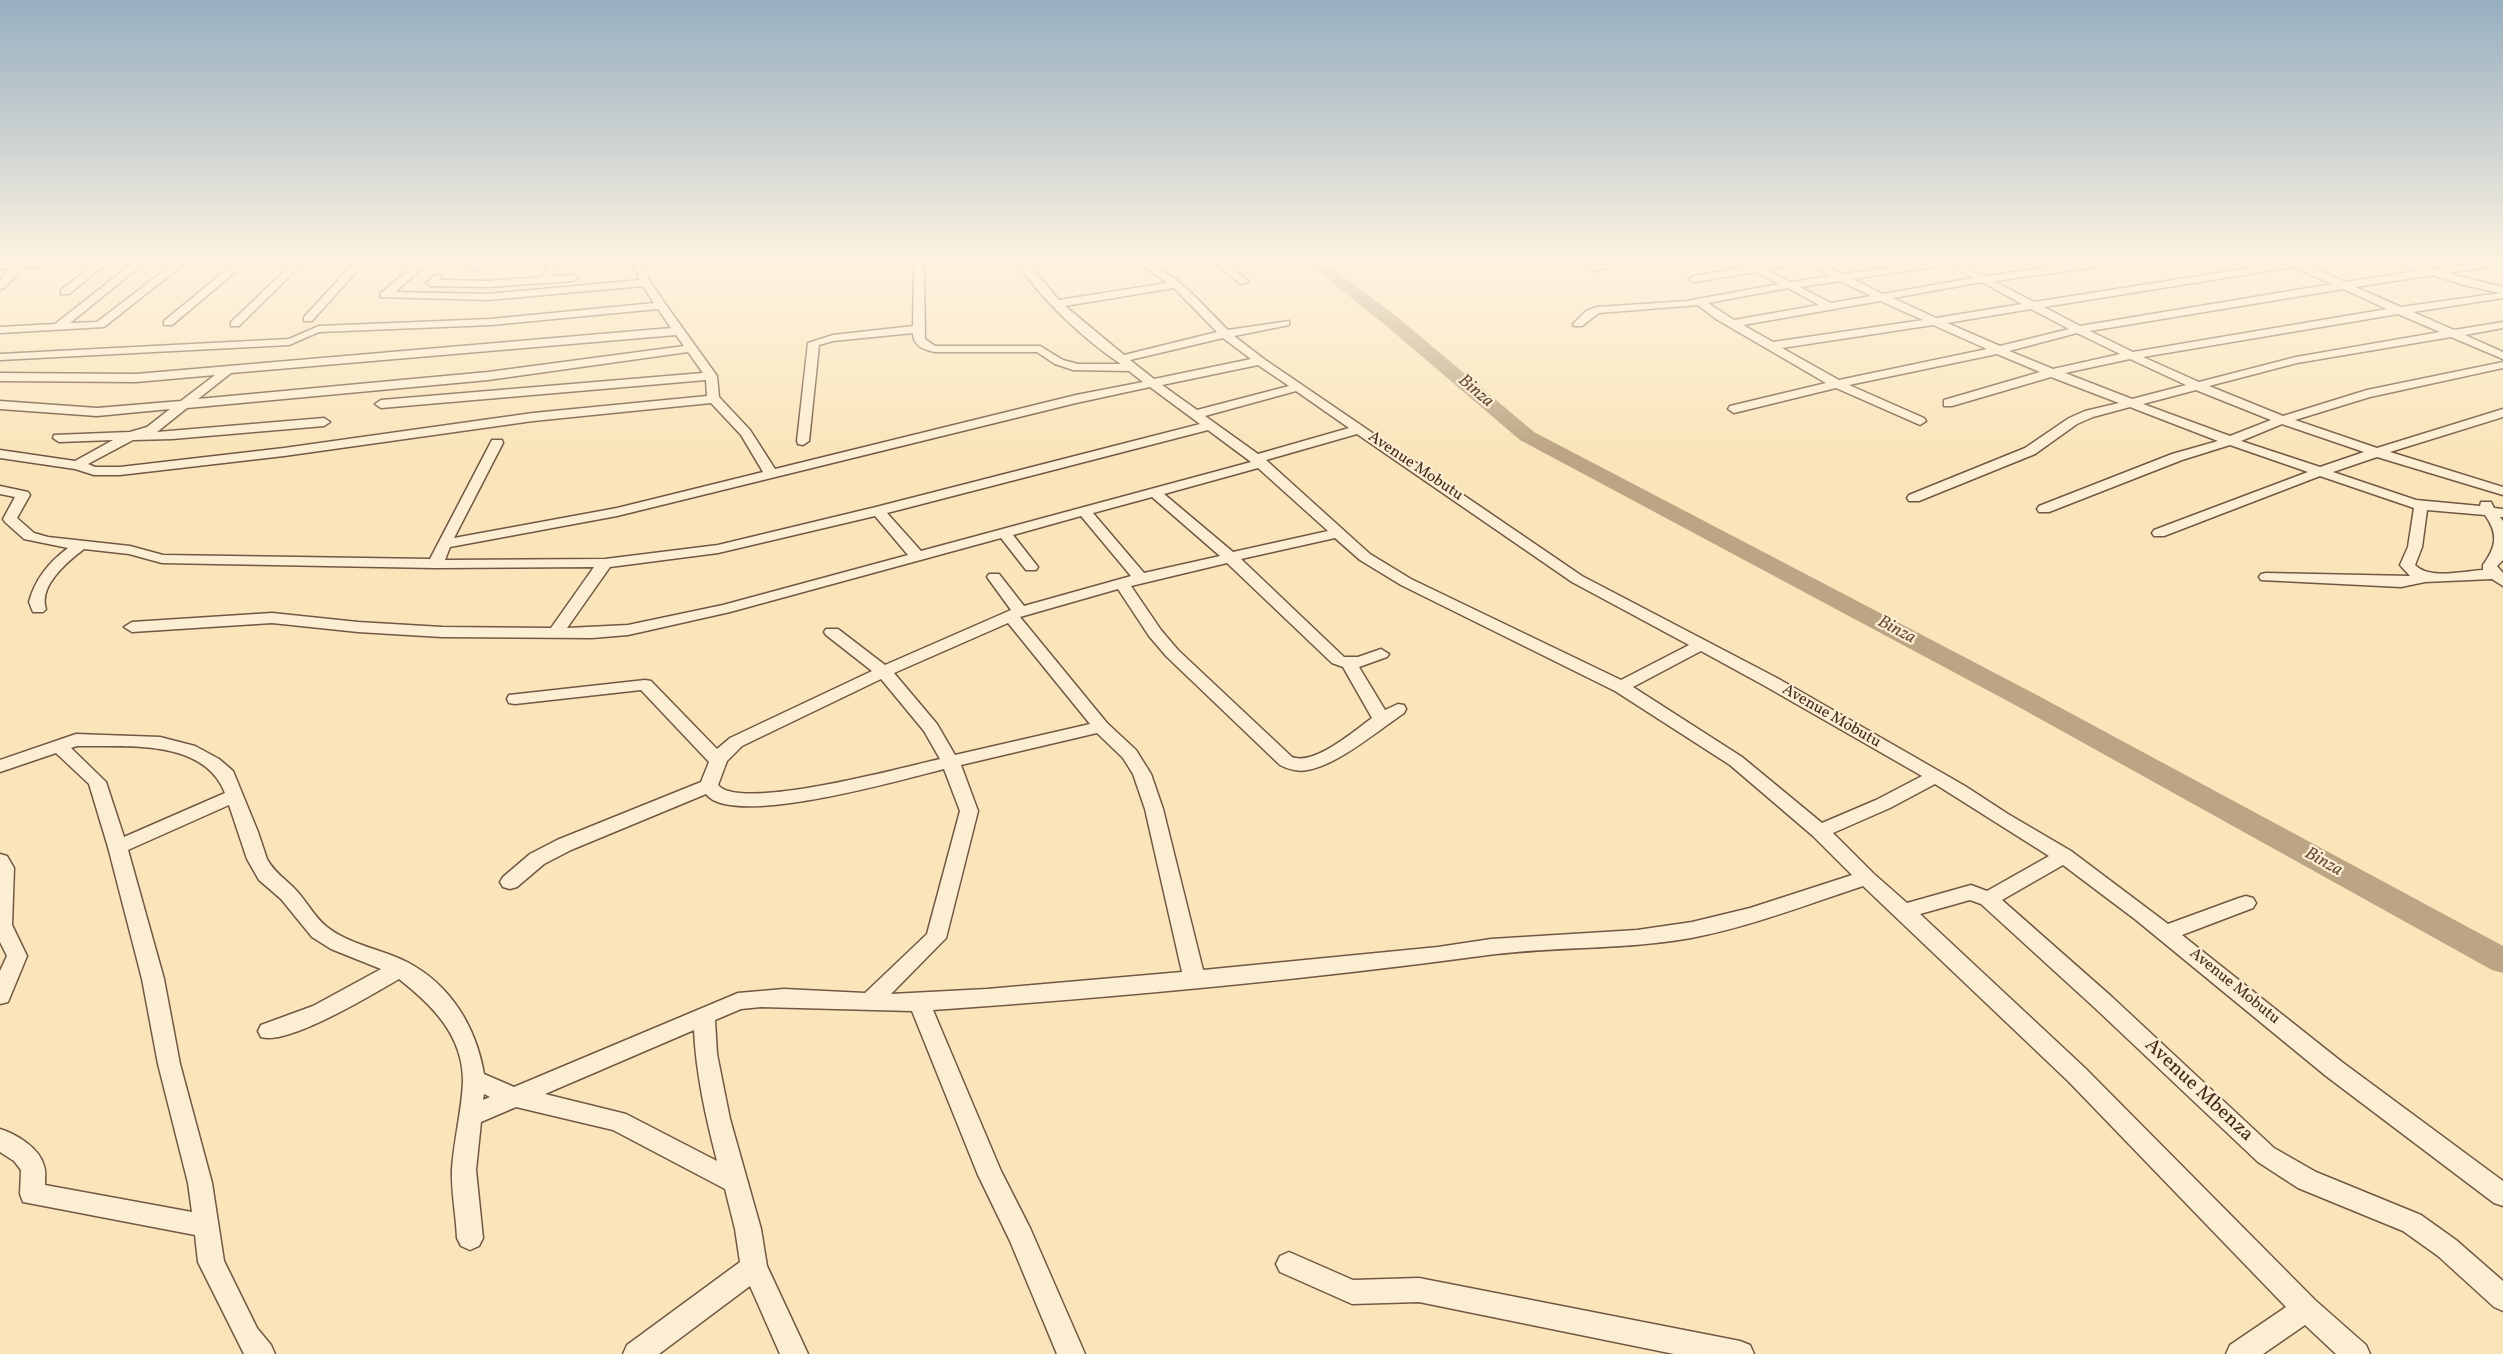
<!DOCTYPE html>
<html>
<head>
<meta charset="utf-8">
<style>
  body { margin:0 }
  canvas { display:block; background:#fae5ba }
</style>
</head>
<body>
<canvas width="2503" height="1354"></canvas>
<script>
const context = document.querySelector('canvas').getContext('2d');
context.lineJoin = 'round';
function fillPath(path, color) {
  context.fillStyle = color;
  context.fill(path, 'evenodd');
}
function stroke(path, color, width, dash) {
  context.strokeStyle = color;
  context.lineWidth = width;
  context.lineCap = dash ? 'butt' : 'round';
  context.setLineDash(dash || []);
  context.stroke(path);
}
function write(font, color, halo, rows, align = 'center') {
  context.font = font + ' Vollkorn,serif';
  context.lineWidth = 4.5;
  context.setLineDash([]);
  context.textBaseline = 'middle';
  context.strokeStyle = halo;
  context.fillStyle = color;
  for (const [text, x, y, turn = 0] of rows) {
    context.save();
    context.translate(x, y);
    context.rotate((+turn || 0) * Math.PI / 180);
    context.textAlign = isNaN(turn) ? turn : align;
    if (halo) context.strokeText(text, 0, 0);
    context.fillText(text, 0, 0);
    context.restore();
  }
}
fillPath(new Path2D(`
  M1308,263H1325L1396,316L1534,432L2035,694L2503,946V973L2492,970L2017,706L1520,440L1384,324Z`), '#bca584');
const street = new Path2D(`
  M0,263H55L50,266L23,268L4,288L0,289V280L11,268L0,269Z
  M96,263H107L69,294H61V290Z
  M133,263H144L70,323L97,322L174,263H185L104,327L0,333V327L55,324Z
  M235,263H246L172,325H164V321Z
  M293,263H303L239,326H231V322Z
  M354,263H364L312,321H304V317Z
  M417,263H428L395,292L488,294L640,280L632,263H642L651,283L666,305L717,376L719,397L750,430L775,469L1076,395L1143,382L1129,371L1073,370L1055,364L1037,352H935C924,350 913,346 913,333L833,341L819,345L809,441L803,445L798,444L797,441L808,343L833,335L913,326L914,263H924L925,339L935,346H1040L1063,360L1078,364H1121C1087,342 1038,297 1018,263H1028L1059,300L1167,283L1140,263C1167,261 1208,311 1228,330L1289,321V325L1234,336L1264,359L1582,576L1777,678L1965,786L2008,814L2071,851L2168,924L2239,898L2246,896L2253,898L2256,903L2253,908L2182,935L2342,1062L2503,1181V1206L2494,1203L2326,1076L2136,920L2063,865L2002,900L2112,997L2274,1148L2316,1172L2421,1215L2456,1240L2503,1281V1311L2494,1307L2438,1256L2403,1231L2298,1188L2258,1162L2096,1009L1981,904L1970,900L1920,914L2085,1068L2315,1300L2366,1345L2370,1354H2336L2305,1325L2263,1354H2226L2230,1345L2286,1307L2069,1082L1863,886C1806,905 1749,927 1691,938C1624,950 1556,946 1488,955C1304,980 1118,997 933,1010L1001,1171L1030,1228L1085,1354H1057L1010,1241L978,1175L912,1011L761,1007L741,1009L715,1020L717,1054L730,1119L761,1229L767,1266L808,1354H780L750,1286L659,1354H623L627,1345L740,1262L735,1229L725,1189L613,1130L516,1107L481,1122L476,1170L483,1238L479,1246L470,1250L461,1246L457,1238C456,1215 451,1191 452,1169C454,1139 462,1110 463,1081C463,1035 432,1005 399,979C373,994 288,1046 261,1037L258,1031L261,1025L313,1006L381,969L331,949L312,937L281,899L259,880L247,859L229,805L128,850L164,979L180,1064L212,1183L224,1261L257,1328L271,1345L275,1354H244L198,1262L195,1235L23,1202L20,1194L21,1170L14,1161L0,1152V1129C16,1134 40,1148 44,1166C46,1171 45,1179 45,1185L192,1212L188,1183L158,1064L142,979L108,847L89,784L56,753L0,772V760L76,734L160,737L195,746L219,759L233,771L258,832L267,859C274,872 284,878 295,889C306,900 314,917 327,927C350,945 381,949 407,962C451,985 476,1027 484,1074L514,1087L738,993L784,989L865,993L927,934L960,811L944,769C904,779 732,829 706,794L571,850L544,864L517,887L510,889L503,887L500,882L503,877L530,854L557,840L701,782L709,762L641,690L515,704L509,703L507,699L509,695L645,680L651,681L717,749L730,738L872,671L826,635L824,632L826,629H838L885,665L1011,610L987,577L989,574H999L1024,606L1131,576L1081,516L1013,535L1038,567L1036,570H1026L1001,538L730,612L628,635L592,638L442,637L358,632L272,623L132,632L124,627L132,622L272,613L358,622L442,627L551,628L594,567L436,568L162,563L129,554L84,549C68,561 38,586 46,609L43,612H33L29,602C35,579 49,562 68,548L24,539L5,522L3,519L15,497L0,494V486L28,492L30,495L17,518L34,533L48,537L130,546L163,555L430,559L492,440H502L503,443L454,538L617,508L763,472L741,435L711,403L533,421L284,456L120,475H94L75,469L0,458V450L75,461L113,440L59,442L53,438L54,435L130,432L147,427L170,409L97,416L0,409V401L97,408L181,401L215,375L136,382L0,381V373L136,374L671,328L658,309L491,325L319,332L289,345L0,360V354L289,339L319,326L491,319L654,303L643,286L488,300L381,297V293ZM1174,288L1217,332L1124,355L1065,306ZM676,335L684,346L488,372L198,399L231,373ZM1223,338L1251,359L1154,379L1130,360ZM688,352L703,373L381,400L375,404L381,408L706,380L707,396L533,413L284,448L120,467H95L88,464L133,440L172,439L324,426L330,422L324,418L157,432L187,408L488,380ZM1258,365L1289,386L1197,410L1162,385ZM1150,387L1200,424L876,507L718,545L605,559L445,560L450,547L617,516L1076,403ZM1296,391L1349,428L1258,454L1205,416ZM1208,430L1251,462L921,551L887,513ZM1357,434L1572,582L1689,645L1621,680L1411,579L1370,554L1266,460ZM1258,468L1328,531L1233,552L1164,494ZM1152,497L1220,556L1144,573L1093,513ZM875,516L908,555L723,605L628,625L567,628L610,567L718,553ZM1335,538L1360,560L1401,585L1615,691L1730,765L1813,836L1852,875L1750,908L1692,922L1637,930L1491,939L1438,947L1203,970L1163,809L1151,774L1136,750L1107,723L1020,617L1118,589L1149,636L1166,656L1280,765C1288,769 1298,772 1307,770C1336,766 1379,730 1404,713L1406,709L1404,705L1398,704L1385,710L1359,667L1387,657L1389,654L1381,649L1358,657H1344L1241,559ZM1227,563L1332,663L1343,667L1372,718C1354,731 1314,766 1292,757L1178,650L1161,630L1131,586ZM1008,623L1090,724L955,755L937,724L894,673ZM1701,651L1765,686L1922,776L1876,800L1822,823L1742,757L1633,687ZM881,679L924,731L940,759C904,767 740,812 718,785L727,761L742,746ZM1097,733L1123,758L1133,774L1145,809L1182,972L987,989L891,994L946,938L978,811L961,765ZM77,746C125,747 204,738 225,793L124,837L106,782L71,748ZM1935,784L2049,856L1987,891L1971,885L1907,903L1873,873L1833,833L1890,808ZM694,1030C696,1074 706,1118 717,1161L626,1114L545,1094ZM484,1094L490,1097L483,1100Z
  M473,263H484L477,270H469L468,268Z
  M551,263H561L552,276L573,275L578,278L573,281L488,287L431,286L426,283L437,274L442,277L440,280L488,281L542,277Z
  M1216,263H1227L1249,282L1240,284Z
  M1607,263H1626L1595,271L1590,268Z
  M1743,263L1759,265L1794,263L1793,265L1768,270L1791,282L1831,276L1807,263H1819L1843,274L1927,263H1961L1985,276L2084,263H2109L2104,266L1994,281L2034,302L2282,263H2304L2345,282L2419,271L2400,263H2414L2434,269L2477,263H2501L2496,266L2447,273L2503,287V298L2413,312L2454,330L2503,322V328L2465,335L2503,352V359L2451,337L2297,363L2209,386L2283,416L2367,390L2503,362V368L2370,397L2295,420L2377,448L2503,409V417L2390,452L2503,487V495L2377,457L2333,472L2416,500L2480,506L2481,502H2491L2494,508L2503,509V517H2500L2503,521V560L2497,566L2503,573V586L2492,579L2425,582L2401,587L2261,580L2259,577L2261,574L2266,573L2410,576L2400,565L2408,547L2414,508L2320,476L2164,536H2154L2152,533L2154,530L2308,472L2230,445L2182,460L2049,512H2039L2037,509L2039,506L2172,454L2218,441L2130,407L2093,417L2077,424L2035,454L1919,501H1909L1907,498L1909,495L2025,448L2069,418L2085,411L2119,403L2051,377L1952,406H1944V400L2040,372L1997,354L1849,385L1924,418L1926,421L1920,425L1836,388L1734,413L1728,409L1730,406L1826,383L1716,319L1698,305L1599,313L1582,326H1574L1573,324L1586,311L1597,307L1687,301L1779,284L1756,272L1694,282L1689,279L1694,276L1748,267ZM1950,264L1973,278L1883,294L1853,279ZM2293,267L2332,284L2080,326L2044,307ZM2433,275L2464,285L2500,293L2401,307L2355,287ZM1840,281L1871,296L1831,303L1800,287ZM1982,282L2022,304L1936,318L1893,298ZM1788,288L1819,305L1734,320L1708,303ZM2343,289L2387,309L2133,352L2090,331ZM1880,301L1923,320L1773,342L1743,325ZM2031,309L2069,329L2000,346L1947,323ZM2398,314L2440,332L2296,357L2199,382L2143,357ZM1933,325L1987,349L1839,380L1782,348ZM2077,333L2120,354L2053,369L2009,351ZM2130,359L2186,385L2132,399L2065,373ZM2196,390L2271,420L2230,436L2143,404ZM2282,424L2364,452L2320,467L2241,441ZM2427,510L2485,515C2499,535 2496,547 2483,565V570C2463,571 2430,580 2415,565L2422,547Z
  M0,854L7,856L14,868L12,925L27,956L8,1002L0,1004V971L7,956L0,942Z
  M1289,1252L1353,1280L1419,1278L1740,1341L1750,1345L1754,1354H1674L1419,1302L1352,1304L1280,1272L1276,1264L1280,1256Z`);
stroke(street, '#725744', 3);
fillPath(street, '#fceed2');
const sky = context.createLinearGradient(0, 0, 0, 452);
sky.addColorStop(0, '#96aec0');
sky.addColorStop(0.58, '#fdf3e0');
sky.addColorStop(1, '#fdf3e000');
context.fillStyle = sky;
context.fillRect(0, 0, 2503, 452);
write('16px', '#45281c', '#fceed2', [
  ["Avenue Mobutu",1415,467,34],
  ["Avenue Mobutu",1831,717,30],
  ["Avenue Mobutu",2234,987,39]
]);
write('italic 18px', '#694e3b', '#fceed2', [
  ["Binza",1475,392,40],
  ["Binza",1896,631,28],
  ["Binza",2323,863,29]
]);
write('20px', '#45281c', '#fceed2', [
  ["Avenue Mbenza",2198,1091,43]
]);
</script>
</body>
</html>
